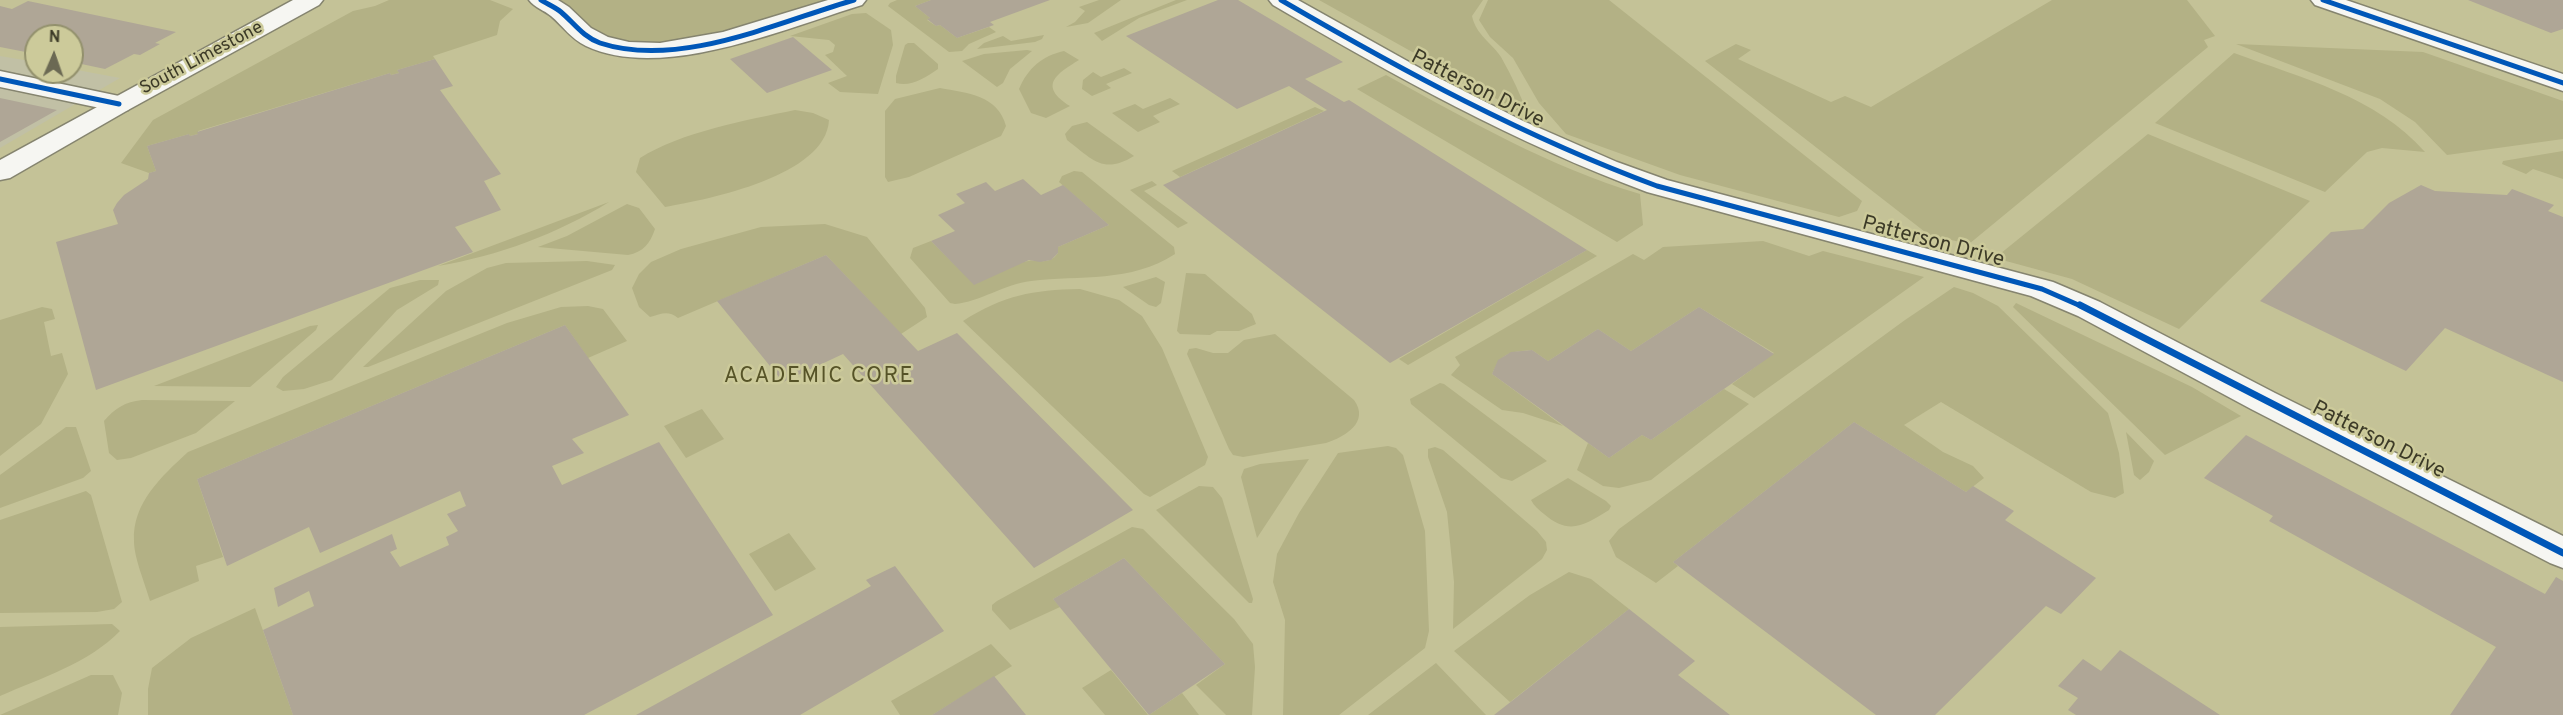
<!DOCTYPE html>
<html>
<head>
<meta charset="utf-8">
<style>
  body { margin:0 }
  #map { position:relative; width:2563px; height:715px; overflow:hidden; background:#c1c0a5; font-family:Overpass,sans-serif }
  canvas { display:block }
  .north { position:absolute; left:24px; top:24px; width:60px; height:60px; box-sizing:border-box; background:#ccca9a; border:2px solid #92906c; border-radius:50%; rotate:2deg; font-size:16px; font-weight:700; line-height:24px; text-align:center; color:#3c3a27 }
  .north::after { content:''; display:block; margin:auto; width:21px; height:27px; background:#6b6953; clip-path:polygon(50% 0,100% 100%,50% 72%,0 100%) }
</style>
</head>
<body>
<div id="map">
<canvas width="2563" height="715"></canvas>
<div class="north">N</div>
</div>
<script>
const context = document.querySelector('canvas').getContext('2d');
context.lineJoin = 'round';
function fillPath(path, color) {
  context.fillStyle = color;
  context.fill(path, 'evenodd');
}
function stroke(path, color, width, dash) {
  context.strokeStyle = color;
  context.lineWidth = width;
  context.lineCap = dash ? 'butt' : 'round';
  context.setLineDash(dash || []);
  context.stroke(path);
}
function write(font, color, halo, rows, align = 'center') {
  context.font = font + ' Overpass,sans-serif';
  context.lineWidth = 5;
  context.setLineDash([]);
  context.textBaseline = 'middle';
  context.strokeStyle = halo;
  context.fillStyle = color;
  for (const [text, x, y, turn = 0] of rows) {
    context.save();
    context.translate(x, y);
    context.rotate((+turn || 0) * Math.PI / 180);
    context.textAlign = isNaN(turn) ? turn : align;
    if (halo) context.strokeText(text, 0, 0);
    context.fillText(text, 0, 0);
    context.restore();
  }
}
fillPath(new Path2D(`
  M0,0H2563V715H0V148L120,78L72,69V36H36V62L0,56Z`), '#c4c297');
fillPath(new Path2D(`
  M389,0H490L513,9L500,21L497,35L433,56L435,59L397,70L399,73L391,75L390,73L198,131V134L190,136L189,134L147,146L156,171L149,173L121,163L153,120L353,11L375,6Z
  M559,0H827C766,18 646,67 588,29C584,25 581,19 577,14C572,9 565,5 559,0Z
  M897,0H931L915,6L930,18L927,20L936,26L940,25L957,38L989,27L996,32L969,44L962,51L949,52L888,6L890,3Z
  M1099,0H1121L1088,23L1066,27L1075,22L1085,11L1079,7Z
  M1176,0H1187L1139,18L1102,41L1094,33Z
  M1319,0H1483L1472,16C1476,35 1491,42 1501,57C1512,76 1521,96 1529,117Z
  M1488,0H1609L1862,201L1857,211L1839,217L1789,204L1680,175L1566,134L1539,103L1513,58L1490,37L1479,20Z
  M2052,0H2187L2215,36L2204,40L2208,47L1969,244L1929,235L1705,61L1736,44L1751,50L1738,59L1831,102L1845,96L1871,107Z
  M866,13L891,30L893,45L878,94L840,92L828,83L847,76L825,55L833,52L835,45L829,40L790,36L852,14Z
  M1044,35L1042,39L1035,42L977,49L984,43L1003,36L1011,41Z
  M908,43H914L938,64V69C925,78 911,87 896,83V76L905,45Z
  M2236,44L2423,52L2563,101V139L2447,155L2415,122L2380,99Z
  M1027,50L1032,51L1010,69L1003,83L997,87L962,61L984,54Z
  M1064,51L1079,60C1056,74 1038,86 1070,106L1046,118L1031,113L1019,89C1028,68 1042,56 1064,51Z
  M2234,53C2301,78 2376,96 2425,152L2382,148L2367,152L2325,192L2155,123Z
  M1124,68L1132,73L1106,84L1111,88L1092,96L1082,89L1083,80L1093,72L1101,77Z
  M1386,75C1468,120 1549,167 1640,194L1643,225L1617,242L1357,89Z
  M940,88C967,93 998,95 1006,126L1001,136L909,177L888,182L885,177V111L895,99Z
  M1170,98L1180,104L1153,116L1160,122L1138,132L1112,113L1135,104L1143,109Z
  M1315,107L1324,111L1180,177L1172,171Z
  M795,110L813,113L829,120C826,176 710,199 665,207L636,172L640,158C681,132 747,120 795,110Z
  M1087,122L1134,156C1103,175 1092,159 1067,140L1065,134L1072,126Z
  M2148,134L2310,201L2179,329L2072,279L1995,258Z
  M2563,151V179L2533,169L2526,174L2502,164L2503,161Z
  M1074,171L1082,172L1174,247L1175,254C1131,283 1080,275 1031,281C1005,284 979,302 955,304L950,303L910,258L913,248L931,241L974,284C988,279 1015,263 1028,261C1040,259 1049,266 1058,253V247L1109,225L1059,182L1062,176Z
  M1152,181L1157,185L1144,191L1188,223L1178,228L1130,190Z
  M609,202C557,234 498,256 438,266Z
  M627,204L639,208L655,229C650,244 643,252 628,255L538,247L567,236Z
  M825,224L867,237L925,308L927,317L901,334L826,255L678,318C668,310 661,314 650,317L639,307L632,288L639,274L651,262L681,249L761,227Z
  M1763,241L1809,256L1823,251L1924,277L1754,398L1732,384L1774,353L1699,307L1631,351L1598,329L1548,361L1532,350C1509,352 1502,352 1492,374L1563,426L1523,413L1502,410L1451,375L1460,365L1455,357L1633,254L1644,260L1663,247Z
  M1587,250L1597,256L1408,365L1399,359Z
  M587,261L615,265L612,270L368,367H363L446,291L487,268L506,263Z
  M1186,273L1205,274L1252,314L1256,324L1239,331H1217L1210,335L1180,334L1177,331Z
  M1156,277L1165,282L1161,303L1156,307L1149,305L1123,287Z
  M420,280H439L438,285L397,310L332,380L304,389L283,391L276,387L283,377L390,288Z
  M1954,287L1973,293L1998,306L2108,413L2119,453L2124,493L2115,498L2091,492L1941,402L1904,425L1943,452L1973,466L1984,478L1966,492L1854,422L1673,562L1678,566L1656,583L1616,557L1609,541L1619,529L1905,320Z
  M1080,289L1119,300L1142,316L1162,348L1208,457L1205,465L1150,497L1144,494L963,321C1004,295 1032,290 1080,289Z
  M2016,303L2192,387L2241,416L2165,455L2013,307Z
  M588,306L603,309L627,341L588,358L565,325L197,479L223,557L196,566L199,581L150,601C145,583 134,558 134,541C132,503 162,476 188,452L507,323L561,307Z
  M42,307L52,309L55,319L44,322L51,356L62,353L68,374L41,424L0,456V320Z
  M318,325L316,330L250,387L154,386L310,326Z
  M1275,334L1354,400C1370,422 1345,437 1326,443L1243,457L1233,455L1229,449L1187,354L1189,349L1196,348L1213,353H1228L1244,340Z
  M1440,383L1444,384L1547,461L1512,481L1501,478L1411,404L1410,399Z
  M1724,389L1749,404L1651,480L1619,488L1603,486L1577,470L1588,443L1609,458L1642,435L1651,440Z
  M142,400L235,401L196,433L131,458L117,460L109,453L104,421C115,408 125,402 142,400Z
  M702,409L724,439L686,458L664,426Z
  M66,427H76L91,471L83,478L0,508V475Z
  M2126,432L2154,461L2149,472L2140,480L2134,475Z
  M1388,446L1396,448L1403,455L1425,531L1429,631L1425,648L1339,715H1283L1285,620L1273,582L1277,554L1299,513L1338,453Z
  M1435,447L1443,450L1537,531L1546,542L1547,550L1542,559L1453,629L1454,582L1447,512L1428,457V449Z
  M1309,459L1257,538L1241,477L1244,469L1260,464Z
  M1568,478L1606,501L1611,506L1609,510C1585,525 1569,536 1544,514C1539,510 1534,506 1531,500Z
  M1199,486L1213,487L1222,498L1253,599L1252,603H1249L1156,510Z
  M86,491L91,495L122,602L114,609L97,612L0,613V520Z
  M1132,527L1143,529L1234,619L1253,644L1255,667L1252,715H1226L1196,685L1225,664L1124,558L1053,599L1060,607L1010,630L992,610V605L997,601Z
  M789,533L816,569L775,591L749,554Z
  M1569,572L1591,579L1629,609L1510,702L1454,651L1530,595Z
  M255,608L293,715H148V689L152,668L191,638Z
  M112,624L120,631C89,663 41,678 0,696V627Z
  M991,644L1012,666L932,715H900L891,701Z
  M1436,663L1486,715H1368Z
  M1111,670L1148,715H1105L1082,688Z
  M91,675H113L122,693L118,715H0Z
  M1182,693L1199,715H1149Z`), '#b3b185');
fillPath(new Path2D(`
  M931,0H1050L990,22L994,25L957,38L940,25L936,26L927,19L930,18L915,6Z
  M1218,0H1238L1343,62L1305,79L1344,102L1349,100L1587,250L1390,363L1163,185L1327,110L1289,86L1237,109L1126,36Z
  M2468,0H2563V29L2551,33Z
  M28,1L176,32L155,43L160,44L140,55L134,54L105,69L72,62V36H36V54L0,47V6L12,9Z
  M793,37L832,70L767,93L730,59Z
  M435,59L453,86L440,90L501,174L484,181L501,210L455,227L473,252L96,390L56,242L118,224L113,210L117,203L124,195L148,179L149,173L156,171L147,146L189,134L190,136L198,134L197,132L390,73L391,75L399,73L397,70Z
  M0,98L57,110L0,142Z
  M1023,179L1041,195L1063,185L1109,225L1058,247V253L1051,260L1040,262L1029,260L974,285L931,241L955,231L938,215L965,203L956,194L969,189L986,182L995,191Z
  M2421,185L2435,191L2507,195L2512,189L2554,205L2548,211L2563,217V382L2445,328L2406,371L2260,301L2331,232L2363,229L2389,203Z
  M826,255L918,351L957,333L1133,510L1034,568L843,354L783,382L717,301Z
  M1699,307L1774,354L1651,440L1642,435L1609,458L1492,374L1498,360L1511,352L1532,350L1548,361L1598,329L1631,351Z
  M565,325L629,415L572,439L584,453L552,466L562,485L659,442L773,615L584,715H293L263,630L314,606L309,591L278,607L274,588L392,534L397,549L390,552L400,567L449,545L446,537L458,531L447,514L466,506L460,491L320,553L309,527L227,566L197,479Z
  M1854,422L1966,492L1973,486L2014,511L2005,520L2096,578L2061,614L2046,606L1935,715H1876L1673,562Z
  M2246,435L2545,594L2556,577L2563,581V715H2450L2496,647L2269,521L2273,516L2204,478Z
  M1124,558L1225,664L1149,715L1053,599Z
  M895,566L944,631L800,715H636L871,586L866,580Z
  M1629,609L1695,661L1678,675L1730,715H1494Z
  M2120,650L2220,715H2076L2068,710L2078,698L2058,686L2083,659L2101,671Z
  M994,676L1026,715H932Z`), '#afa696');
const minor = new Path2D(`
  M529,0H558L569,7L591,28L608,37L629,42L660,43L723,32L828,0H866L862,5C786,28 662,82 586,46C571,39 563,26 551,16C544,10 535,8 529,0Z
  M1269,0H1298L1427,72L1521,120L1617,162L1667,180L2053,282L2100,302L2275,393L2563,536V568L2550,563L2251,409L2078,316L2031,296L1647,192C1515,143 1394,76 1273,5Z
  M0,71L119,96L128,98L132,104L128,110L119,112L0,87Z`);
const major = new Path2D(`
  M293,0H323L319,5L128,110L10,178L0,180V160Z
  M2311,0H2346L2563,74V91L2315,5Z`);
stroke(minor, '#85846f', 3);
stroke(major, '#85846f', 3);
fillPath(minor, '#f6f6f2');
fillPath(major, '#f6f6f2');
stroke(new Path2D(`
  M541,0C547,4 555,7 561,12C574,23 583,37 600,43C679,69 778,22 854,0
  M1281,0C1403,71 1525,137 1657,186L2042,289L2083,307
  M2323,0L2563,83
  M0,79L119,104`), '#0057b8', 5);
stroke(new Path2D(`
  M2080,305L2563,553`), '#0057b8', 7);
write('18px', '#3c3a27', '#ccca9a', [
  ["South Limestone",202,59,-28]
]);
write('21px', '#3c3a27', '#ccca9a', [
  ["Patterson Drive",1477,90,27],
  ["Patterson Drive",1933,243,15],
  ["Patterson Drive",2378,441,27]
]);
context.letterSpacing = '1.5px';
write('22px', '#565327', '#ccca9a', [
  ["ACADEMIC CORE",819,378]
]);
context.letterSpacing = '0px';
</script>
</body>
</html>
